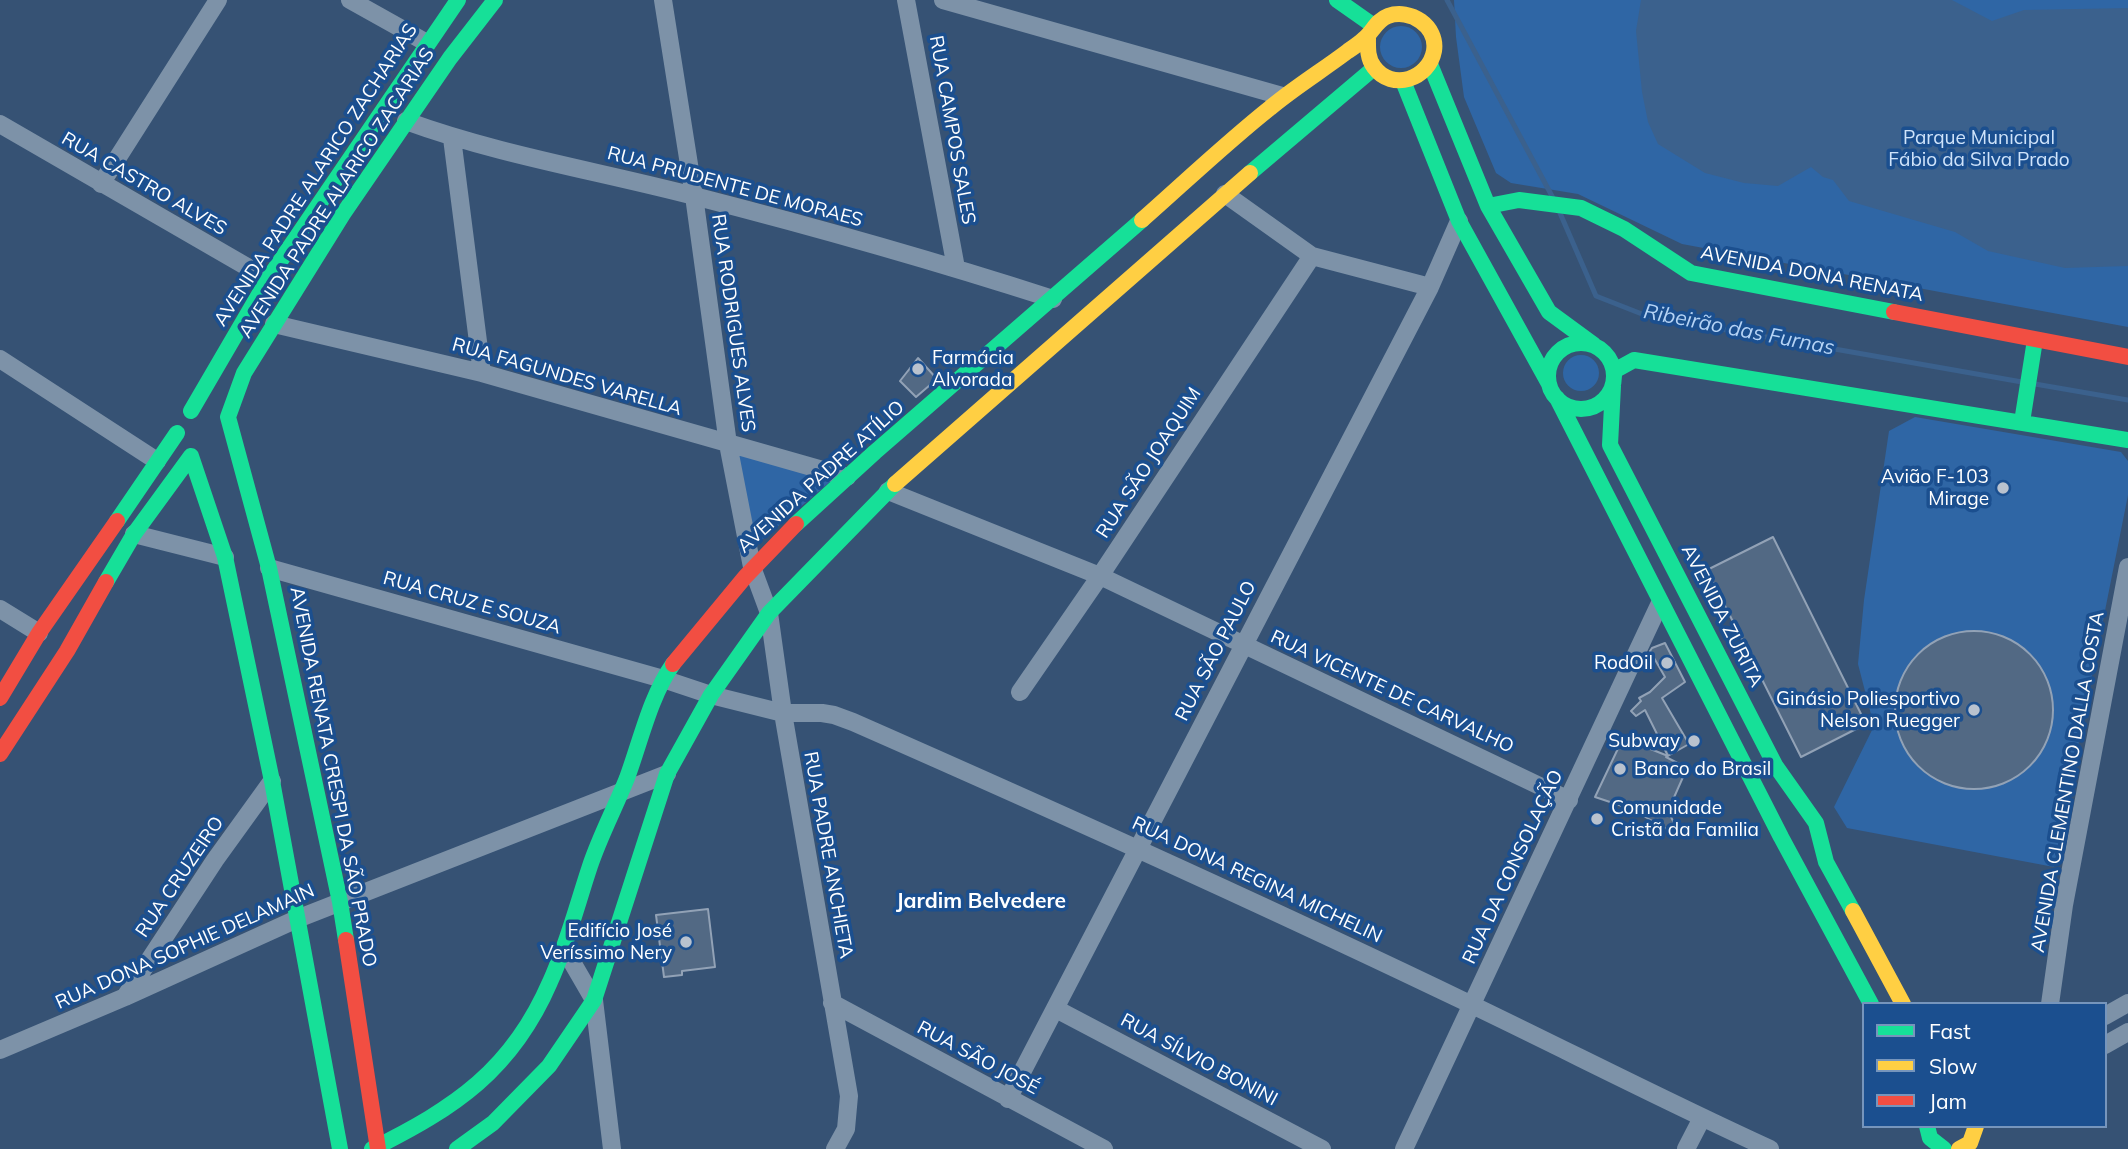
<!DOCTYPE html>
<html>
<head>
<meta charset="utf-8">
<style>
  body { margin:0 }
  #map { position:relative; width:2128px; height:1149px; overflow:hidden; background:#365274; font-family:Mulish,sans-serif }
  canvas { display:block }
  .legend { position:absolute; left:1862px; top:1002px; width:245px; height:126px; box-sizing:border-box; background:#1b4f8f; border:2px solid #7695bc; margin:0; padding:9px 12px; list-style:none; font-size:21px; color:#fff }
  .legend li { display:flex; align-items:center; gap:14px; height:35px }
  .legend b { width:35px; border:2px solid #7695bc }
</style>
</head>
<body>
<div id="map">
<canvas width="2128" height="1149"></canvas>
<ul class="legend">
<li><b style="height:9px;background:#16e098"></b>Fast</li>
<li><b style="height:9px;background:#ffcf43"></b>Slow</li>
<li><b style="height:9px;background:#f24e42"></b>Jam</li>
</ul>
</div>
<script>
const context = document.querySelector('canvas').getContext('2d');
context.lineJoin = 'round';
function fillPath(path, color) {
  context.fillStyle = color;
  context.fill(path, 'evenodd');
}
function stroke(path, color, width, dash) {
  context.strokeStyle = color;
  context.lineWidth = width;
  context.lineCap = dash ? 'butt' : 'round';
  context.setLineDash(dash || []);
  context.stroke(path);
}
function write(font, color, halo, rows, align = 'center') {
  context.font = font + ' Mulish,sans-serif';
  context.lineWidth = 7;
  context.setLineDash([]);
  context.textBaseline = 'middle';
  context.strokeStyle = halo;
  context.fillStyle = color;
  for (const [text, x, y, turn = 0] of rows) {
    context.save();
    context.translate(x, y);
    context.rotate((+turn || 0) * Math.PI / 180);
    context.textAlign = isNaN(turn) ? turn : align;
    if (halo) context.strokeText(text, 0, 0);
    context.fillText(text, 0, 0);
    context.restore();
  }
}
fillPath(new Path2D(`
  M1454,0H2128V327L1682,244L1578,194L1511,183L1496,173L1464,97L1456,37Z
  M1380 47a21 21 0 1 1 42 0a21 21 0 1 1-42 0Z
  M1563 373a18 18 0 1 1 36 0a18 18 0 1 1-36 0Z
  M1915,417L2121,452L2128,461V495L2054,867L1847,828L1834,807L1874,726L1858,664L1864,600L1889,431Z
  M738,453L832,480L756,545Z`), '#2f66a5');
fillPath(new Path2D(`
  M1641,0H1952L1992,21L2024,10L2128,8V266L2065,268L1988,251L1955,232L1849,201L1833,180L1823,177L1811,167L1778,186L1744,183L1705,173L1658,144L1648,122L1642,92L1636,31Z`), '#3b618d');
stroke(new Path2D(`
  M1447,0L1553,198
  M1560,213L1596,296L1647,316L2022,382
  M2035,384L2128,400`), '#3b618d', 5);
const building = new Path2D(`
  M918,358L937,379L916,397L900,381Z
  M1773,537L1866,724L1801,757L1707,570Z
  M1895 710a79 79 0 1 1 158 0a79 79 0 1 1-158 0Z
  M1665,643L1685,682L1662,698L1689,744L1666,757L1687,768L1668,811L1681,837L1631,809L1595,797L1623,738L1668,756L1645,710L1636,716L1631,711L1641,701L1639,698L1650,692L1665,677L1650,651L1652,648Z
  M708,909L715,967L682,971V975L664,977L656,915Z`);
fillPath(building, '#526984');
stroke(building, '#92a2b6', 2);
stroke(new Path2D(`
  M350,0L427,43
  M663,0L694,196L728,444L752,567L769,613L783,713L849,1096L846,1129L835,1149
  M906,0L956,268
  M943,0L1282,96
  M406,121C499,155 598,171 694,196C815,227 935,261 1053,299
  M0,124L268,279
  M452,138L482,373
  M101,184L218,0
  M1225,194L1312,256L1430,287
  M274,324L482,373L847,477
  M0,359L157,461
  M888,491L1100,576L1569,800
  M134,534L225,557
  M269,568L663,679L711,695L783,713H822L834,715L853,722C1060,813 1266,906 1470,1004C1570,1052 1669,1103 1770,1149
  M0,609L39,633
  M1020,692L1100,576L1312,256
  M565,950L594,1000L612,1149
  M125,997L215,860L272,781
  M832,1003L1104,1149
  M2050,1004L2064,905L2128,567
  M1056,1009L1322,1149
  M2105,1016L2128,1003
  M2105,1045L2128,1032
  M0,1050L125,997L297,919L667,774
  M1008,1099L1430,287L1459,221
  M1404,1149L1660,603
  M1686,1149L1702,1118`), '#7d92a8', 18);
stroke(new Path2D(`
  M1337,0L1374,26
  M1430,64L1488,206L1549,312L1594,345
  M1403,81L1459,221L1549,384
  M1250,173L1374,68
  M1488,206L1519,200L1581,208L1624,229L1691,273L1894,312
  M1548 376a33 33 0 1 1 66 0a33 33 0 1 1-66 0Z
  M1614,371L1634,360L2128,440
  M1613,386L1610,445L1775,765L1816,823L1826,862L1853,911
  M1557,398L1781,837L1871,1004
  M191,411L268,279L458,0
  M2022,422L2035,340
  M191,456L225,557L272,781L340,1149
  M117,521L177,433
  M796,524L875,452L1142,220
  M106,582L134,534L191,456
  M346,940L340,902L269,568L228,417L244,373L343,214L450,58L495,0
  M1927,1126L1930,1138L1944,1149
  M372,1149C455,1108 512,1070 550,982C567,945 577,905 590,866C600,836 615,808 627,778C641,740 650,697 673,664
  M457,1149L493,1123L549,1066L594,1000L667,774L711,695L769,613L895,484`), '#16e098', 16);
stroke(new Path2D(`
  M1142,220C1184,183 1226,143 1270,108C1295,87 1323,70 1348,51C1354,47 1360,43 1365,38C1373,31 1377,20 1388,16C1410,8 1438,26 1434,51C1429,79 1392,92 1374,67C1367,58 1368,47 1368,36
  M895,484L1250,173
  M1853,911L1903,1004
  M1959,1149L1970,1143L1976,1126`), '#ffcf43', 16);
stroke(new Path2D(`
  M1894,312L2128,357
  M673,664L745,577L796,524
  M0,698L39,633L117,521
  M0,754L67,651L106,582
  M346,940L378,1149`), '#f24e42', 16);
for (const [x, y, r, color] of [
  [918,369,7,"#b9c2ce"],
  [2003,488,7,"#b9c2ce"],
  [1667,663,7,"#b9c2ce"],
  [1974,710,7,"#b9c2ce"],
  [1694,741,7,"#b9c2ce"],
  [1620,769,7,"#b9c2ce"],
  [1597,819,7,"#b9c2ce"],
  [686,942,7,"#b9c2ce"]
]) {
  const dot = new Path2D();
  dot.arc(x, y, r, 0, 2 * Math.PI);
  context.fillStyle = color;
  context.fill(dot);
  stroke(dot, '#1b4f8f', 2.5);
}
write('19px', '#fff', '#1b4f8f', [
  ["RUA CAMPOS SALES",952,130,80],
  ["AVENIDA PADRE ALARICO ZACHARIAS",316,175,-57],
  ["RUA CASTRO ALVES",144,184,30],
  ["RUA PRUDENTE DE MORAES",735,187,15],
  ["AVENIDA PADRE ALARICO ZACARIAS",337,193,-57],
  ["AVENIDA DONA RENATA",1812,274,11],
  ["RUA RODRIGUES ALVES",733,323,82],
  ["RUA FAGUNDES VARELLA",567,377,16],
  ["RUA SÃO JOAQUIM",1149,463,-57],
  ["AVENIDA PADRE ATÍLIO",821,477,-42],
  ["RUA CRUZ E SOUZA",472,603,16],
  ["AVENIDA ZURITA",1722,616,63],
  ["RUA SÃO PAULO",1216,651,-63],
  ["RUA VICENTE DE CARVALHO",1392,692,25],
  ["AVENIDA RENATA CRESPI DA SÃO PRADO",333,777,79],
  ["AVENIDA CLEMENTINO DALLA COSTA",2068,782,-80],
  ["RUA PADRE ANCHIETA",828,855,80],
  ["RUA DA CONSOLAÇÃO",1513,867,-65],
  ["RUA CRUZEIRO",180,877,-56],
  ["RUA DONA REGINA MICHELIN",1257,880,25],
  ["RUA DONA SOPHIE DELAMAIN",185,947,-24],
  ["RUA SÃO JOSÉ",978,1058,28],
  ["RUA SÍLVIO BONINI",1199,1060,28]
]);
write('19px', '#cfe3fa', '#1b4f8f', [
  ["Parque Municipal",1979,138],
  ["Fábio da Silva Prado",1979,160]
]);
write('19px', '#fff', '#1b4f8f', [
  ["Farmácia",932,358,"left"],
  ["Alvorada",932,380,"left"],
  ["Avião F-103",1989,477],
  ["Mirage",1989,499],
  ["RodOil",1653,663],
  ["Ginásio Poliesportivo",1960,699],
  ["Nelson Ruegger",1960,721],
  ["Subway",1680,741],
  ["Banco do Brasil",1634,769,"left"],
  ["Comunidade",1611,808,"left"],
  ["Cristã da Familia",1611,830,"left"],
  ["Edifício José",672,931],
  ["Veríssimo Nery",672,953]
], 'right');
write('italic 21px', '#b5d3f5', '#1b4f8f', [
  ["Ribeirão das Furnas",1739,330,11]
]);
write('bold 21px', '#fff', '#1b4f8f', [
  ["Jardim Belvedere",981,902]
]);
</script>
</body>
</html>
